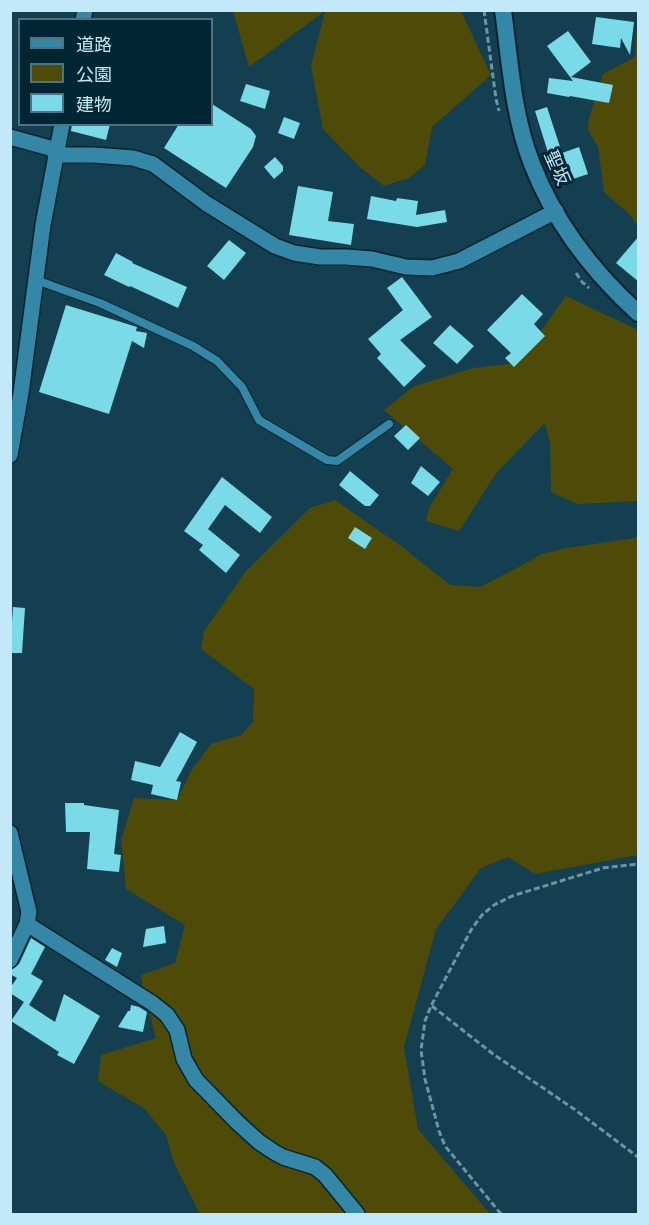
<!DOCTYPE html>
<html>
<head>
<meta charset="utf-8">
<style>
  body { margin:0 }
  #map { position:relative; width:649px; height:1225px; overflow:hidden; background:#133f50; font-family:Lato,"Noto Sans JP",sans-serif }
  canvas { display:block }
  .frame { position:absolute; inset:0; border:12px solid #c2e8f9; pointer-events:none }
  .legend { position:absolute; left:18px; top:18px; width:195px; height:108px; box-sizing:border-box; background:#012532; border:2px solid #4e7382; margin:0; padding:8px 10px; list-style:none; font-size:18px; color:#c2e8f9 }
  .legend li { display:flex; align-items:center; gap:12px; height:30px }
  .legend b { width:30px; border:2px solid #4e7382 }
</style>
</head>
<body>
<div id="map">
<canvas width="649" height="1225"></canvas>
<div class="frame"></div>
<ul class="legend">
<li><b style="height:8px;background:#3487a7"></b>道路</li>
<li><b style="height:16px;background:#4e4b08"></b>公園</li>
<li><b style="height:16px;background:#7adae7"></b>建物</li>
</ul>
</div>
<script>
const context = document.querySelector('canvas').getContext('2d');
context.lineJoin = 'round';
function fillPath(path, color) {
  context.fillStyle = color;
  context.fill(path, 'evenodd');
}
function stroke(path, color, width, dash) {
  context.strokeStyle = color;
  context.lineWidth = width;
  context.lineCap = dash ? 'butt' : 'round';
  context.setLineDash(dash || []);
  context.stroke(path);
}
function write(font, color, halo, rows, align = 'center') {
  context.font = font + ' Lato,"Noto Sans JP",sans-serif';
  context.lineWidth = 6;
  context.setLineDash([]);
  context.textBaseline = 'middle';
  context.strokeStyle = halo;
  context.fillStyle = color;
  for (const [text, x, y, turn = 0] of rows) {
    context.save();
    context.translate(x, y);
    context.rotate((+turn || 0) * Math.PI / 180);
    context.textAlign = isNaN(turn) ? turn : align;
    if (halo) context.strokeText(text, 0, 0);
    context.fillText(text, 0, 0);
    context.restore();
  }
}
fillPath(new Path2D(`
  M233,11H461L491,75L432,127L425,165L409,178L384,186L361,168L323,129L311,66L325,11L249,67Z
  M638,11V226L629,214L604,192L598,147L588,130L589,118L603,74L635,57Z
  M566,296L638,330V501L577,504L551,492L550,443L545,423L497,472L459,531L426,521L429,508L453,469L384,410L414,386L474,368L518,363Z
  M335,500L401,546L450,585L480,587L515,569L542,554L566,548L635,538L638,536V855L535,874L508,857L481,868L436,929L404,1047L418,1129L490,1214H200L174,1163L166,1135L145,1109L98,1081L101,1055L156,1038L143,989L141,975L175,963L185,925L126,889L121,841L134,798L177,800L191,771L211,744L241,735L253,722L254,689L201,649L204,631L246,571L310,508Z`), '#4e4b08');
fillPath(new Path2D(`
  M596,17L634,22L630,55L621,38L620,48L592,44Z
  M568,31L591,62L571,77L613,85L609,103L570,96L569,97L547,93L549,78L573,81L547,46Z
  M246,84L270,91L265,109L240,101Z
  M212,104L251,129L256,136L253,147L226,188L164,148L179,124H212Z
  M547,107L562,153L579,147L588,174L558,184L547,160L550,159L535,111Z
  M284,117L300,123L294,139L278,133Z
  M72,124H110L106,140L71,131Z
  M275,157L283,166V171L274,179L264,167Z
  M298,186L333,192L328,221L354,224L351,245L289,235Z
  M371,196L396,201L397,198L418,201L416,215L445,210L447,222L417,227L367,219Z
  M639,236V282L616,263Z
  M229,240L246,253L224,280L207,266Z
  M116,253L133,262L132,263L187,287L178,308L130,286L129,287L104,275Z
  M402,277L432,317L400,340L426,366L404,387L377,358L381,354L368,339L403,310L387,288Z
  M522,294L543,314L534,324L545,336L514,367L505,358L511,353L487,330Z
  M66,305L137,327L136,331L147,333L144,348L132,341L109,414L39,392Z
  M450,325L474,346L457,364L433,343Z
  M406,425L420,438L408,450L394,436Z
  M421,466L440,482L428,496L411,483Z
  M350,471L379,495L370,506H365L339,485Z
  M222,477L272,517L260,533L225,505L208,529L240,555L226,573L199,550L203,545L184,531Z
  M355,527L372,538L365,549L348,538Z
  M13,607L25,608L22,653H10Z
  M180,732L197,742L176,781L181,782L177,800L151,794L153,785L131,780L135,761L160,767Z
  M65,803H84V805L119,810L114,854L121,855L119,872L87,869L90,832H66Z
  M164,926L166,943L143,947L146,929Z
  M31,938L45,947L31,974L43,981L29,1005L55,1022L64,994L100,1016L74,1064L57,1055L59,1052L11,1021L24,1002L10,993V988L17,978L10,974V971L19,964Z
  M112,948L122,953L117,967L105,960Z
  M131,1005L139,1007L147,1012L143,1032L118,1027L128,1011H130Z`), '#7adae7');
const service = new Path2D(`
  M36,280L100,303L193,346L217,361L242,387L259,420L327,460L337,461L389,424`);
const minor = new Path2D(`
  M83,20L85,10
  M10,137L57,150
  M55,155H93L133,158L153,164L207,204L275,246L294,253L320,257H346L372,259L406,267L432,268L459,261L556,211
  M10,455L21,393L43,225L62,124
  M10,833L29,912L27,924L10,960
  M27,924L152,1003L167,1015L177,1030L184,1059L196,1080L237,1122L259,1142L274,1152L283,1157L315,1167L325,1175L357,1214`);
const tertiary = new Path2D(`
  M503,10C510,62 513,116 532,164C554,221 593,272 638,313`);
stroke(service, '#0a242e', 10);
stroke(minor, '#0a242e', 18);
stroke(tertiary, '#0a242e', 20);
stroke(new Path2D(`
  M484,10L496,99L499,111
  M576,273L582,282L589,288
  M432,1006L493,1054L574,1109L638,1157
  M501,1214L445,1146L439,1131L425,1079L421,1050L425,1021L431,1006L471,930L482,915L494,905L512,896L603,868L638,864`), '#6b94a5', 3, [6, 3]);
stroke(service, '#3487a7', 8);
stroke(minor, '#3487a7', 15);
stroke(tertiary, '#3487a7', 16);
write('18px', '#c2e8f9', '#012532', [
  ["聖坂",557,168,66]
]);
</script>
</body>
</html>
